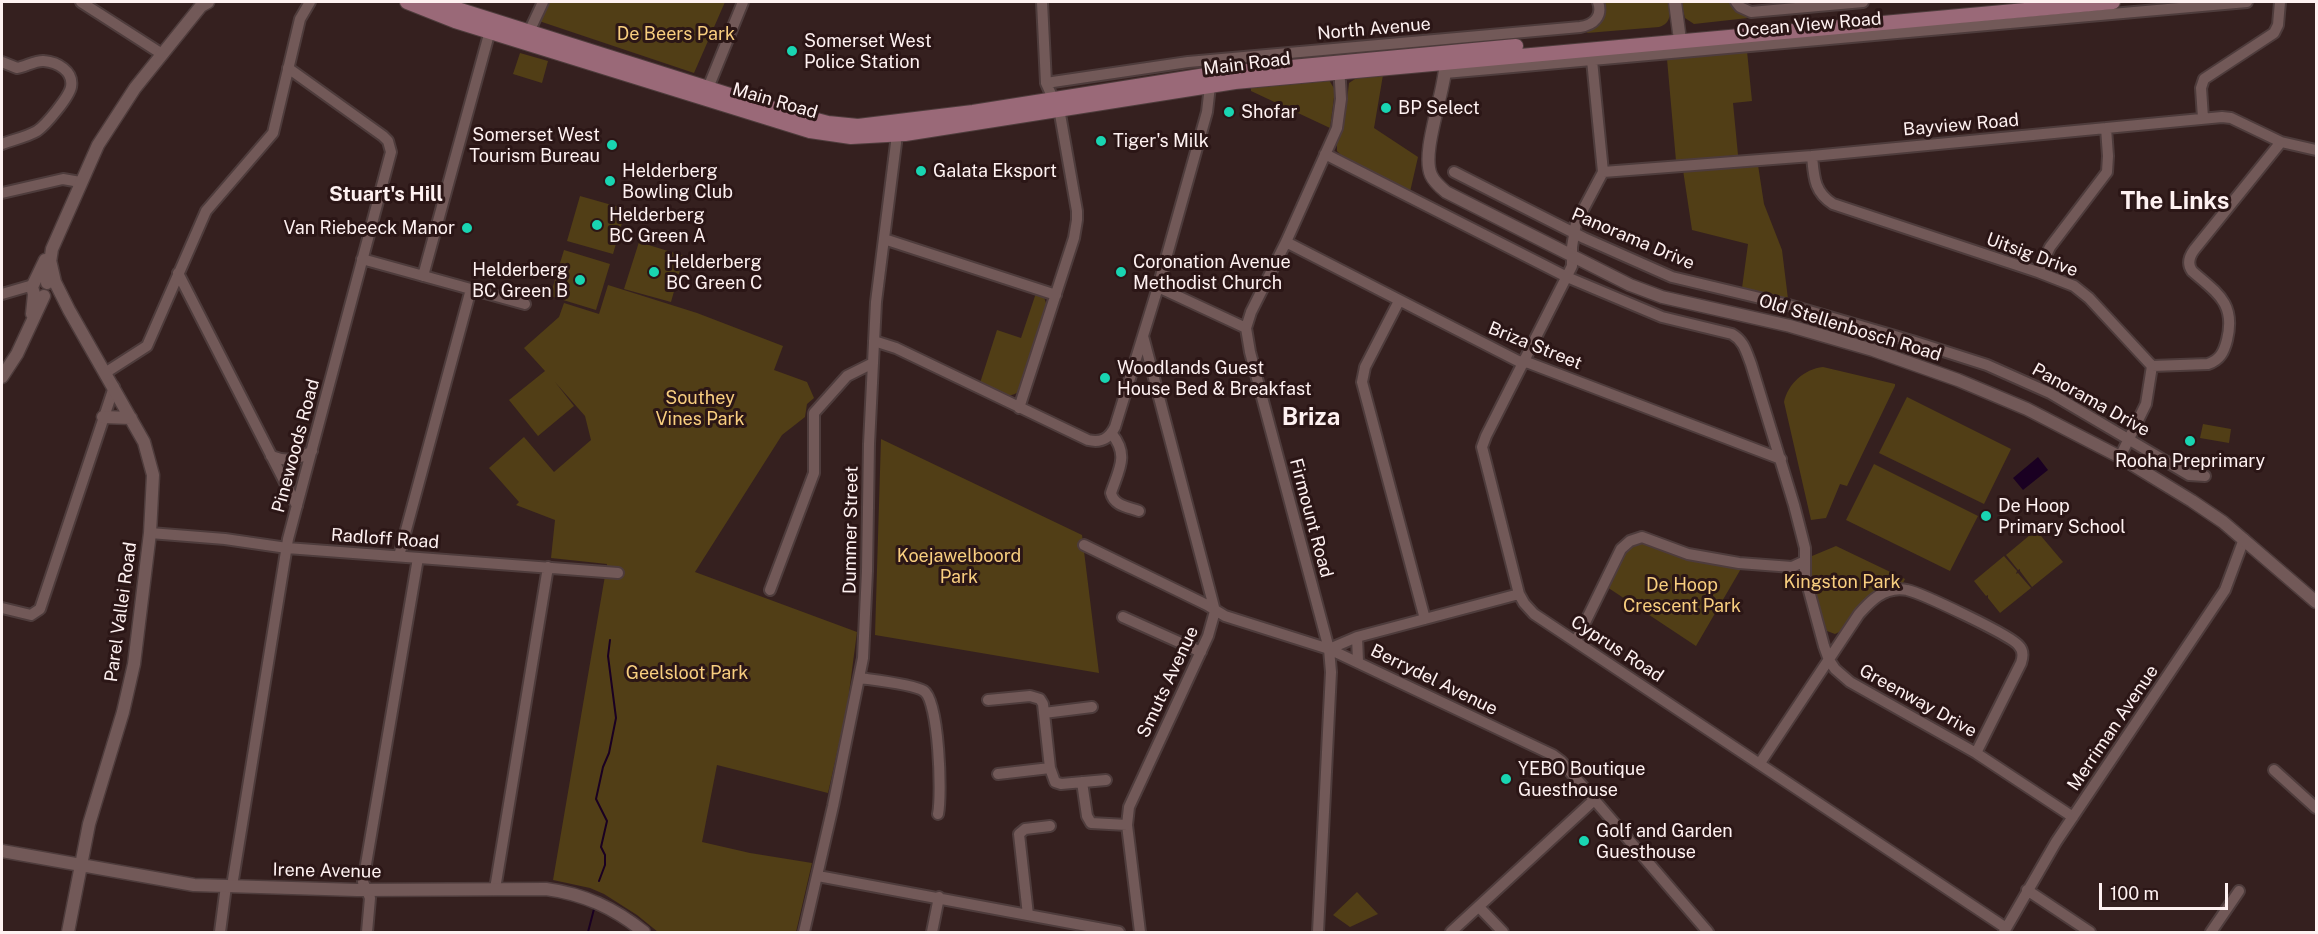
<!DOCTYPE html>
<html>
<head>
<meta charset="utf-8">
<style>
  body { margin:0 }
  #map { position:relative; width:2318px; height:934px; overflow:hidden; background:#35201f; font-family:"Public Sans",sans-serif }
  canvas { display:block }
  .frame { position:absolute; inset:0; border:3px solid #fef1f1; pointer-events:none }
  .scale { position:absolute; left:2099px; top:883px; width:129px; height:27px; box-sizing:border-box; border:3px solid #fef1f1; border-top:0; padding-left:8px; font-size:18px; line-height:21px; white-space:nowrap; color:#fef1f1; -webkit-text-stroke:4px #2b1616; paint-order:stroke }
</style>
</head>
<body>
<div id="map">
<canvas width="2318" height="934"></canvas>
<div class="frame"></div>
<div class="scale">100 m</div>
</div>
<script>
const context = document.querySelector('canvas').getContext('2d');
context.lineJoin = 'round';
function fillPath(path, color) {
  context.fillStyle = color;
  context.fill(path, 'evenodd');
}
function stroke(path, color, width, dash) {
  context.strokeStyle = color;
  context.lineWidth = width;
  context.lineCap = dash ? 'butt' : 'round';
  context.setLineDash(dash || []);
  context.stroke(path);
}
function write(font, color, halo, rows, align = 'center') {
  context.font = font + ' "Public Sans",sans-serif';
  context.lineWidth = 6;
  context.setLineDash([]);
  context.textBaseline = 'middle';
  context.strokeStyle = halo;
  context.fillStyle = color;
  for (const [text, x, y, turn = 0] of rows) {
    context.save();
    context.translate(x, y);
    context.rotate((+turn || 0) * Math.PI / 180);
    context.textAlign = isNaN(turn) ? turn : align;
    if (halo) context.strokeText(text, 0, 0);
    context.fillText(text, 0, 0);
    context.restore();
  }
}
fillPath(new Path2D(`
  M547,2H725L694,73L539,21Z
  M1603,2H1669C1670,13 1672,23 1659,27L1587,33Z
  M1681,2H1731L1739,12L1748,18L1694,24L1685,18Z
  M1747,51L1752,101L1733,103L1738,155L1676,161L1667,59Z
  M520,53L548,61L542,83L513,74Z
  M1383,75L1374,128L1418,157L1410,192L1343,157L1337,151V144L1345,117L1349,83L1358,77Z
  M1329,80L1335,90L1330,128L1251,91V88Z
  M1758,165L1764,204L1782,250L1788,299L1742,288L1748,244L1692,230L1683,170Z
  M580,196L626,209L613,254L567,241Z
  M639,242L684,256L671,302L624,289Z
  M564,250L610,264L596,310L550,296Z
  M608,285L697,313L783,346L774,370L807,382L814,398L807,404L805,417L782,435L695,572L857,632L847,708L828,793L717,765L702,842L750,853L812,863L796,932H658L637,915L604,894L590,888L553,880L607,564L551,558L555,520L516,505L519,502L489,468L524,437L554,472L591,440L585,416L555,382L574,406L538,436L509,400L545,371L524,348L559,317L564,303L599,314Z
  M1036,293L1044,297L1047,306L1019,391C1008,402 992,389 980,383L997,330L1021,338Z
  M1823,367L1895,384V386L1847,486L1840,484L1826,518L1811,520L1784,402C1788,384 1804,369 1823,367Z
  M1907,397L2011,449L1984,504L1879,453Z
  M2203,424L2231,429L2229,443L2200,438Z
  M881,439L1082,535L1099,673L875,635Z
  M1874,464L1978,516L1950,571L1846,520Z
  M2036,530L2063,562L2032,587L2020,571V569L2018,570L2006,555Z
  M1641,542L1650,543L1691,561L1742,567L1696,646L1607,587C1617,568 1620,549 1641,542Z
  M1836,546L1905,579L1903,583C1866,580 1856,628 1835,634L1827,631C1819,607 1805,581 1812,556Z
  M2004,556L2017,571L2016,574L2018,573L2031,588L2000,613L1988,598V595L1986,596L1974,581Z
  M1357,892L1378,914L1350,927L1333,915Z`), '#513e16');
fillPath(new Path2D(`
  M2038,457L2048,470L2023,490L2013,478Z`), '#1a0022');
stroke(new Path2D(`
  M599,881L605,865V855L601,847L607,821L596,799L603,767L609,753L616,718L608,656L610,640
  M588,932L594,909`), '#1a0022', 2);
const minor = new Path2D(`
  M81,2L162,54
  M1736,2L1740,7L1751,12L1863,2
  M529,32L543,2
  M1592,60L1603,172L1576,223L1572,247V266L1486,436L1482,447L1519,594L1524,603L1534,614L2006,928
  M2,62L17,68C25,67 36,60 44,61C57,62 74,71 71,87C69,97 46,125 37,131C27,137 12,140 2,144
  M1445,73L2247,2
  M1046,83L1188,62L1580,27C1594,25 1603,16 1598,2
  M706,93L743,2
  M2203,118L2201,88L2204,79L2274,33L2278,25L2280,2
  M1325,154L1567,277L1662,317L1732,334C1744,341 1746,351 1751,364L1794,505L1805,548V576L1824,646L1829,660L1835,669L1850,682L1976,753L2073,817
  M1812,156C1814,177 1814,192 1833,204L2038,272L2074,286L2089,298L2152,366L2146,404L2120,457
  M1454,172L1584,238L1672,277L1785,304L1912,341L1987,365L2050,393L2189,475L2205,476
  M1603,172L1812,156L2222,117L2231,118L2281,142L2316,150
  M2,193L63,179L80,182
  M884,239L1056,295
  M1286,242L1518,361L1529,363L1781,459
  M362,259L525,304
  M2038,272L2050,247L2107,172L2108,156L2106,128
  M178,273L297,506
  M423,276L491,27
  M1158,287L1246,328
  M2,294L33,285
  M1399,301L1365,367L1362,382L1425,619
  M874,341L896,348L1088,440C1101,443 1109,439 1115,427L1158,287L1207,112L1210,86
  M2152,366L2208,364C2220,360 2224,352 2227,340C2236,303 2217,293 2192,271C2187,264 2189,257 2194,250L2281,142
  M105,373L147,346L206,211L273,133L300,19L310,2
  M1019,408L1074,238L1077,220V211L1060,114L1046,83L1042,2
  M1112,434C1129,455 1119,469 1111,493C1114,506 1128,507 1139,511
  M271,456C286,462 298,460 312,451
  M150,533L225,539L287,548L618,573
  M1084,545L1207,605L1225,616L1329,649L1553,755L1561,761L1708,932
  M399,556L471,289
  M770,590L814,473V413L847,376L873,363
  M2,608L31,615L40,609L114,387
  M1123,617L1201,652
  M1357,637L1358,661
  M1576,641L1621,549L1630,541L1642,537L1688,554L1739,563L1792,567L1805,561
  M1329,649L1357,637L1519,594
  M860,678C874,680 913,684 924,691C939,701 942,795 938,814
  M988,700L1030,696L1040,699L1043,704L1050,768L1055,782L1061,784L1106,780
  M1044,713L1092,707
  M1760,763L1859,614C1868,604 1879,592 1893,590C1896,589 1903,589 1907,590C1921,593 2013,636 2019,646C2024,651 2023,657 2021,663L1976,753
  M2274,770L2316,808
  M998,774L1050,768
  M1082,782L1087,816L1091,823L1127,825
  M818,876L1119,932
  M232,886L288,539L391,152L388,141L383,136L288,68
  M495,889L548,567
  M2027,890L2090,932
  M1479,907L1503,932
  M1028,915L1019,834L1025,829L1050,826
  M220,932L226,886
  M367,932L370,898L363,882L418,558
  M804,932L833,806L863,658L867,571L869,444L876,302L896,143L895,128
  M932,932L939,897
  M1140,932L1127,825L1129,807L1208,636L1215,611L1143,336
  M1318,932L1331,672L1329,649L1250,352L1246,328L1251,312L1286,242L1337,128L1341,99L1339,65
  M1451,932L1594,800
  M2004,932L2056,842L2225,590L2244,539
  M2211,932L2239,891`);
const tertiary = new Path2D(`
  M1675,2L1680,40
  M1446,55C1448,86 1420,150 1431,175C1434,182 1440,187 1446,192L1630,285L1662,297L1790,326L1873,350L1958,380L2027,409L2120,457L2192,501L2223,522L2316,602
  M50,260L55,282L69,310L144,442L153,475L150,533L134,664L123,712L89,824L68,932
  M47,283L52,249L98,145L135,88L201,6L208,2
  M32,314L34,294L32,287L45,260
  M2,377L17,354L44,296
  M103,417L131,418
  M2,851L194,885L357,890L546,889C584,894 614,908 644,932`);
const secondary = new Path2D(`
  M407,2L455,21L810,131L851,137L905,134L1235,82L2113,2
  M435,2L771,108L828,123L858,126L973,112L1206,75L1516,46`);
stroke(minor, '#4e3c3c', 14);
stroke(tertiary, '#4e3c3c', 15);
stroke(secondary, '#4e3c3c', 16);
stroke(minor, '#725958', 10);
stroke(tertiary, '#725958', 12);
stroke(secondary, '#9a6978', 14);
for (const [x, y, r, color] of [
  [792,51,6,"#19d5b2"],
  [1386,108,6,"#19d5b2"],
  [1229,112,6,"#19d5b2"],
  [1101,141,6,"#19d5b2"],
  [612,145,6,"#19d5b2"],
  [921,171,6,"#19d5b2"],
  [610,181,6,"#19d5b2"],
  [597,225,6,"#19d5b2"],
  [467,228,6,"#19d5b2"],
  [654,272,6,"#19d5b2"],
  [1121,272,6,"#19d5b2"],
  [580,280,6,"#19d5b2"],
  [1105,378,6,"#19d5b2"],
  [2190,441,6,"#19d5b2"],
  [1986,516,6,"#19d5b2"],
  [1506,779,6,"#19d5b2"],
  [1584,841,6,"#19d5b2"]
]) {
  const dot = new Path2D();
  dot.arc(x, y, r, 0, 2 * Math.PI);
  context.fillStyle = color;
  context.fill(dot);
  stroke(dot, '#2b1616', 2);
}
write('18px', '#fef1f1', '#2b1616', [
  ["Ocean View Road",1809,25,-5],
  ["North Avenue",1374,29,-5],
  ["Main Road",1247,64,-7],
  ["Main Road",775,101,16],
  ["Bayview Road",1961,125,-5],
  ["Panorama Drive",1633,239,23],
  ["Uitsig Drive",2032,255,20],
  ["Old Stellenbosch Road",1850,328,17],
  ["Briza Street",1535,346,22],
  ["Panorama Drive",2091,400,29],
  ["Pinewoods Road",296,446,-75],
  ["Firmount Road",1311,518,75],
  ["Dummer Street",851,530,-89],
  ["Radloff Road",385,539,4],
  ["Parel Vallei Road",121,612,-82],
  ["Cyprus Road",1617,649,33],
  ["Berrydel Avenue",1434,680,26],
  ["Smuts Avenue",1168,682,-65],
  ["Greenway Drive",1918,701,29],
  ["Merriman Avenue",2113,728,-56],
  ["Irene Avenue",327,871,1]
]);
write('18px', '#f8ce7f', '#2b1616', [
  ["De Beers Park",676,34],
  ["Southey",700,398],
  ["Vines Park",700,419],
  ["Koejawelboord",959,556],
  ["Park",959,577],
  ["Kingston Park",1842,582],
  ["De Hoop",1682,585],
  ["Crescent Park",1682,606],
  ["Geelsloot Park",687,673]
]);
write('18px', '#fef1f1', '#2b1616', [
  ["Somerset West",804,41],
  ["Police Station",804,62],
  ["BP Select",1398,108],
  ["Shofar",1241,112],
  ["Somerset West",600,135,"right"],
  ["Tourism Bureau",600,156,"right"],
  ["Tiger's Milk",1113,141],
  ["Helderberg",622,171],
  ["Bowling Club",622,192],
  ["Galata Eksport",933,171],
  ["Helderberg",609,215],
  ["BC Green A",609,236],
  ["Van Riebeeck Manor",455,228,"right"],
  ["Helderberg",666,262],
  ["BC Green C",666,283],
  ["Coronation Avenue",1133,262],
  ["Methodist Church",1133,283],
  ["Helderberg",568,270,"right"],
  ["BC Green B",568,291,"right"],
  ["Woodlands Guest",1117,368],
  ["House Bed & Breakfast",1117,389],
  ["Rooha Preprimary",2190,461,"center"],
  ["De Hoop",1998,506],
  ["Primary School",1998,527],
  ["YEBO Boutique",1518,769],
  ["Guesthouse",1518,790],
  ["Golf and Garden",1596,831],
  ["Guesthouse",1596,852]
], 'left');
write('bold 20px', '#fef1f1', '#2b1616', [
  ["Stuart's Hill",386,195]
]);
write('bold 24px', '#fef1f1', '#2b1616', [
  ["The Links",2175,202],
  ["Briza",1311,418]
]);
</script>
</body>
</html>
